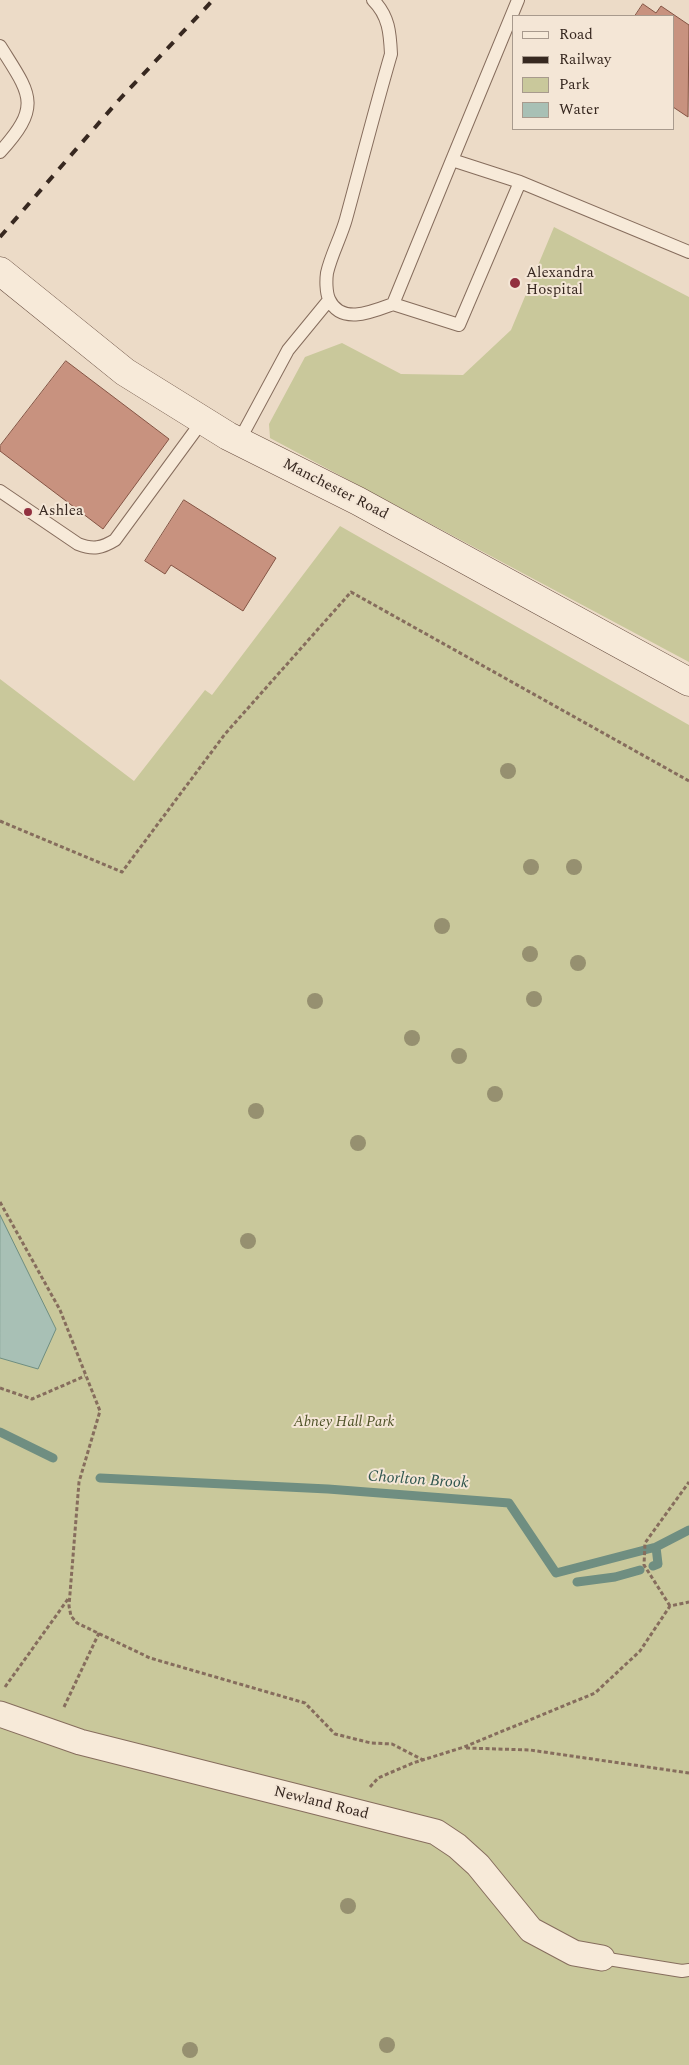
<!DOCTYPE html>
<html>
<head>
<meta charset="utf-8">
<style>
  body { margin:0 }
  #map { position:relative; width:689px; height:2065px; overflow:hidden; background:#ecdbc7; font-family:Spectral,serif }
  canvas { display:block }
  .legend { position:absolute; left:512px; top:15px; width:162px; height:115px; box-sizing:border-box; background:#f4e6d6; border:1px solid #a89a8d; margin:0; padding:6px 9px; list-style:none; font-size:15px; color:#372820 }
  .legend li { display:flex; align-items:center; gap:10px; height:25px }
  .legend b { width:25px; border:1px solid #a89a8d }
</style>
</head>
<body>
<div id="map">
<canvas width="689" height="2065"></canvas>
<ul class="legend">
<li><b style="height:6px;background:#f7ead9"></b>Road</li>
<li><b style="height:6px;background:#372820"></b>Railway</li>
<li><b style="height:14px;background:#c9c89b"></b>Park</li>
<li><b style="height:14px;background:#a8c0b5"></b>Water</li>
</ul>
</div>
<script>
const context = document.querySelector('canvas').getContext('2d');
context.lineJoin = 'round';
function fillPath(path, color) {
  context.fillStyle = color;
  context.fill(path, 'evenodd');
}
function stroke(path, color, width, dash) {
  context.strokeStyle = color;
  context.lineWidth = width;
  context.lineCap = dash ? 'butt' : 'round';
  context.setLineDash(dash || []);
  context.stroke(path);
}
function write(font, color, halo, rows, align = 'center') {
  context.font = font + ' Spectral,serif';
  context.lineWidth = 4;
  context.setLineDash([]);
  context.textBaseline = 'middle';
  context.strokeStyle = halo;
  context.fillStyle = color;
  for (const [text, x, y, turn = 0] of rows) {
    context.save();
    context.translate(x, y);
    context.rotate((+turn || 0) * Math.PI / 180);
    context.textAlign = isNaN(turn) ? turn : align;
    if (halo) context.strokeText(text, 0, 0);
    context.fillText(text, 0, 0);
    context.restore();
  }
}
fillPath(new Path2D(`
  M554,227L689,297V662L270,438L269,424L305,357L342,343L401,374L463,375L511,330Z
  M340,526L689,725V2065H0V679L134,781L205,690L212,695Z`), '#c9c89b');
const water = new Path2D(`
  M0,1215L56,1329L38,1369L0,1358Z`);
fillPath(water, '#a8c0b5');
stroke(water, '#6f8e81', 1);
stroke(new Path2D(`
  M0,1432L53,1458
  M100,1478L328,1489L509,1503L556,1573L656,1547L689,1530
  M653,1566L658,1564L656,1547
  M577,1582L615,1577L640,1570`), '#6f8e81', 9);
const building = new Path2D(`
  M643,4L656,13L661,6L689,25L688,117L673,107V16H635Z
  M66,361L169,439L103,529L0,451V446Z
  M184,500L276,558L243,611L171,565L165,574L145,561Z`);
fillPath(building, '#c8927f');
stroke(building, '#845444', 1);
const lane = new Path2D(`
  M373,0C389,16 390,33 391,54C375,109 361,164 346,219C341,237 331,255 327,273C326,280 326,292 329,299C341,326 374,311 393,304
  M518,0L452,160L520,182L689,252
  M0,46C30,94 43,105 0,152
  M452,160L393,304L459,325L520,182
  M239,441L288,350L329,300
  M0,491L78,544C93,550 102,548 115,540L203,420
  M602,1958L682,1971L689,1970`);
const street = new Path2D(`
  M0,1714L80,1742L436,1832L457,1846L478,1865L531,1930L574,1953L602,1958`);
const secondary = new Path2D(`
  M0,271L125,372L228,436L358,501L689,682`);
stroke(lane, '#866d5d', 14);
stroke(street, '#866d5d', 27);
stroke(secondary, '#684e40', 29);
stroke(new Path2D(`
  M0,821L122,872L225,734L351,592L689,781
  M0,1202L60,1310L100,1411L79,1482L69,1606L71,1616L77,1623L150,1658L305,1703L335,1734L371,1743L392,1744L423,1760
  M0,1388L32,1399L85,1376
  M670,1606L644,1565L645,1543L689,1482
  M5,1687L68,1599
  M64,1707L99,1633
  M466,1748L530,1750L689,1773
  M370,1787L378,1778L413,1763L464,1747L595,1693L640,1651L670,1606L689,1602`), '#866d5d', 3, [4, 2.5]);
stroke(lane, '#f7ead9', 12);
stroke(street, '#f7ead9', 25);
stroke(secondary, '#f7ead9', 28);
stroke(new Path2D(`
  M0,237L118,101L213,0`), '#372820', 4, [9, 9]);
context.fillStyle = '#969070';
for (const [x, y] of [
  [508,771],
  [531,867],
  [574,867],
  [442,926],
  [530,954],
  [578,963],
  [534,999],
  [315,1001],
  [412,1038],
  [459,1056],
  [495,1094],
  [256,1111],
  [358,1143],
  [248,1241],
  [348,1906],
  [387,2045],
  [190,2050]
]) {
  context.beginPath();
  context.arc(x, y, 8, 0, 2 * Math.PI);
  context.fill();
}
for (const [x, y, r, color] of [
  [515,283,6,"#923140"],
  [28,512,5,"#923140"]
]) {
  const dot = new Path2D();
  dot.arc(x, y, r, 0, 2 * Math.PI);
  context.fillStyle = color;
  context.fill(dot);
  stroke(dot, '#f4e6d6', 2);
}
write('15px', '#372820', '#f4e6d6', [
  ["Alexandra",526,274],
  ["Hospital",526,291],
  ["Ashlea",38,512]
], 'left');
write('15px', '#372820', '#f4e6d6', [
  ["Manchester Road",335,490,27],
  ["Newland Road",321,1804,14]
]);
write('italic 15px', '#4f5328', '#f4e6d6', [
  ["Abney Hall Park",344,1423]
]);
write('italic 16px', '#30564e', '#f4e6d6', [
  ["Chorlton Brook",418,1481,4]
]);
</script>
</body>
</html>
